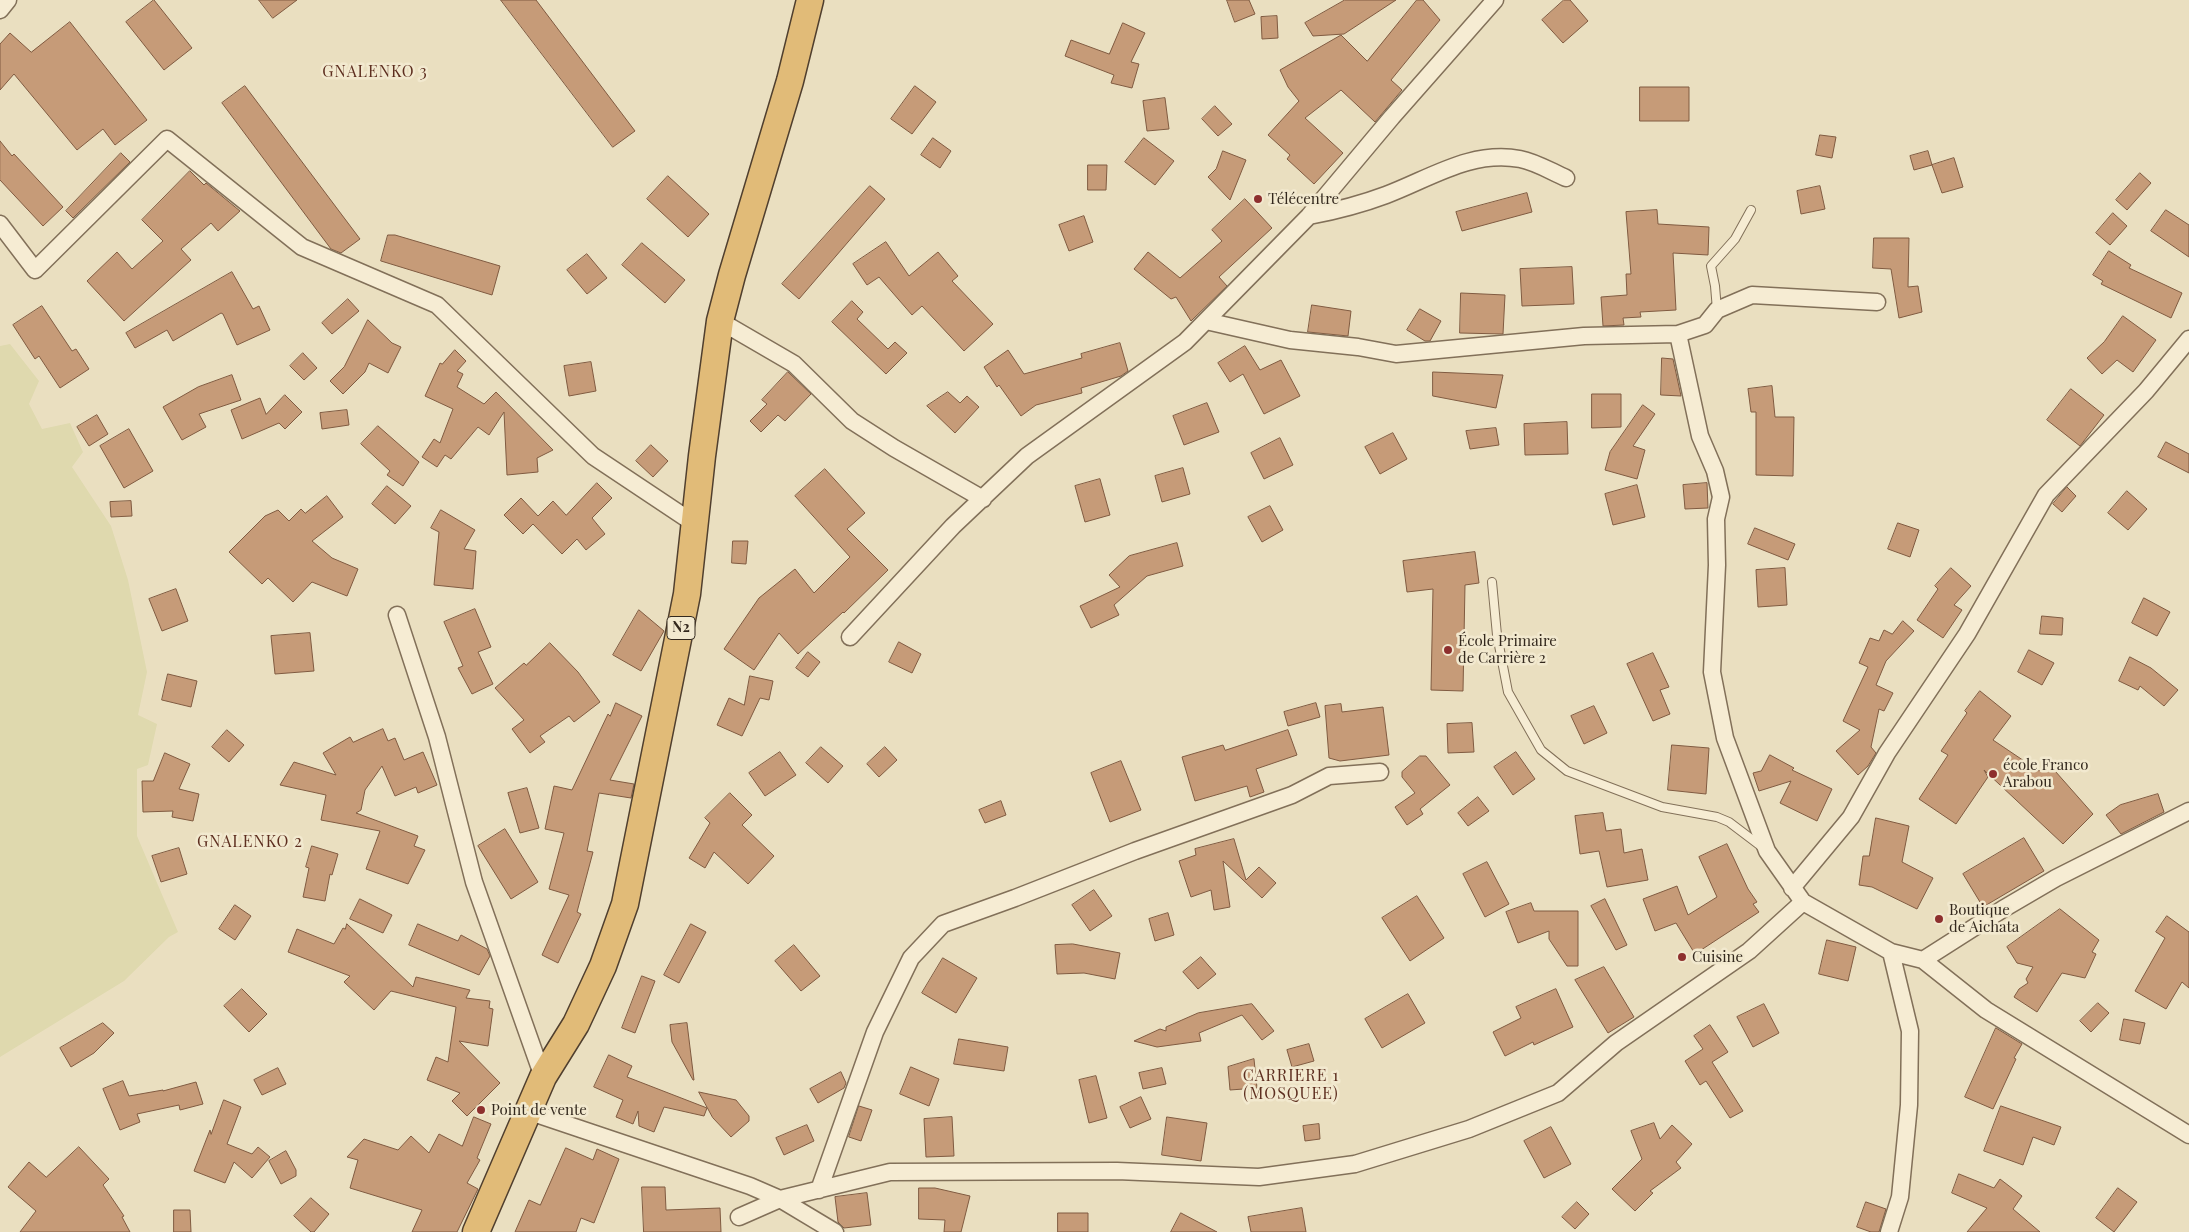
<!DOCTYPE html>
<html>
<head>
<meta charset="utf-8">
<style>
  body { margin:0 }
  canvas { display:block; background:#eadfc0 }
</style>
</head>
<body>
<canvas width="2189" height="1232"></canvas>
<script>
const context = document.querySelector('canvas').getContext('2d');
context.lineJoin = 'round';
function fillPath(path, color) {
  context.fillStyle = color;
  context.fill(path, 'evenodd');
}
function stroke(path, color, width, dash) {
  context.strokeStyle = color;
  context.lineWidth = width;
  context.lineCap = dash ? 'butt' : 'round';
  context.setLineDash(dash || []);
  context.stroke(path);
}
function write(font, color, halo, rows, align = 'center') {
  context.font = font + ' "Playfair Display",serif';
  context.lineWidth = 5;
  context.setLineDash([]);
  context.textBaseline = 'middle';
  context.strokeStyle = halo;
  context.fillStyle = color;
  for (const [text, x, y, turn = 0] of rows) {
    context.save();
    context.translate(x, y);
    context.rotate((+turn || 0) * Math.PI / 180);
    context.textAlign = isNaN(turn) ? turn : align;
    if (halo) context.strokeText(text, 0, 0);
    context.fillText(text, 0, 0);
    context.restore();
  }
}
fillPath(new Path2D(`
  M10,344L39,381L29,404L42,429L70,423L83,452L72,467L111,526L128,580L147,672L138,715L157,724L148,765L137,769V836L178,932L169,937L124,981L0,1057V346Z`), '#dfd9ae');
const building = new Path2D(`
  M154,0L192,48L164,70L126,22Z
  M259,0H297L273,18Z
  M501,0H536L635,131L613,147Z
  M1227,0H1249L1255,14L1235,22Z
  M1345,0H1396L1344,34L1313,36L1305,23Z
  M1417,0H1423L1440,20L1391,80L1402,90L1375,122L1341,90L1305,118L1343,153L1314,184L1287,159L1290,155L1268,135L1299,101L1288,87L1280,70L1341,35L1367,61Z
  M1564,0H1570L1588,21L1563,43L1542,20Z
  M1277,16L1278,38L1262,39L1261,17Z
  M70,22L147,120L115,145L103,129L77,150L14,74L0,90V44L10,33L31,52Z
  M1123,23L1145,33L1131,62L1139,64L1132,88L1111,83L1114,75L1065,56L1071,40L1109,54Z
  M245,86L360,239L341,253L331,249L222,103Z
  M915,86L936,102L912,134L891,119Z
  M1640,87H1689V121H1640Z
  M1165,98L1169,129L1147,131L1143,101Z
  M1215,106L1232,124L1218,136L1202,119Z
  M1820,135L1836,137L1832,158L1816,155Z
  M933,138L951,151L940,168L921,155Z
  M1144,138L1174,161L1155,185L1125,162Z
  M0,141L12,156L14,154L63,207L43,226L0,180Z
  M1223,151L1246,160L1230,200L1208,177L1216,169Z
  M1928,151L1932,165L1914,170L1910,156Z
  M121,153L130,162L73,218L66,211Z
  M1954,158L1963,187L1942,193L1932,165Z
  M1088,165H1107L1106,190H1088Z
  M190,171L204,185L206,183L240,211L218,231L211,223L181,249L191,260L124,321L87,281L117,252L132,269L163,241L142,220Z
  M2140,173L2151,183L2127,210L2116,200Z
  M668,176L709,214L688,237L647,199Z
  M870,186L885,199L799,299L782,284Z
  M1820,186L1825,209L1801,214L1797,191Z
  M1527,193L1532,212L1462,231L1456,212Z
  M1245,199L1272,228L1219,277L1227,286L1191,321L1176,297L1171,299L1134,269L1148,252L1180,278L1222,241L1212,230Z
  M1657,210L1658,224L1709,227L1708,255L1673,253L1676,310L1640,312L1641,317L1623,318L1624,325L1603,326L1601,297L1627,295L1626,274H1631L1626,212Z
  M2166,210L2189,225V257L2151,231Z
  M2113,213L2127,226L2110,245L2096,233Z
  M1084,216L1093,242L1069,251L1059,225Z
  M388,235H395L500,266L492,295L381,261Z
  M1874,238H1909L1908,287L1918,286L1922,312L1899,318L1891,269L1873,268Z
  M886,242L909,276L938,252L958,276L952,281L993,324L964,351L922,306L912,315L879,277L867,285L853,264Z
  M642,243L685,280L665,303L622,265Z
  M2109,251L2131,265L2129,268L2182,293L2171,318L2101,284L2103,281L2093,275Z
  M587,254L607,278L587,294L567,270Z
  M1572,267L1574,304L1522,306L1520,269Z
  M232,272L253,309L259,306L270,330L237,345L223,314L221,313L173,341L167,330L135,348L126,333Z
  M1461,293L1505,295L1503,334L1460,333Z
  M348,299L359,311L332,334L322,323Z
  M852,301L863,312L857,319L888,349L895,342L907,353L886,374L832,322Z
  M1312,305L1351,311L1348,336L1308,332Z
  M42,306L72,351L76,349L89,369L60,388L39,356L35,359L13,325Z
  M1420,309L1441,321L1430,341H1425L1407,330Z
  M2123,316L2156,340L2133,372L2117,360L2102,374L2087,358L2104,342Z
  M368,320L392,343L401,347L388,373L369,363L365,372L343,394L330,381L344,367Z
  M1120,343L1128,371L1121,376L1081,388L1082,393L1036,405L1021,416L999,385L997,387L984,367L1008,350L1024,374L1082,358L1081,354Z
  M1245,346L1260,370L1281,360L1300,396L1264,414L1243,374L1230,382L1218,363Z
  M455,350L466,361L457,371L463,374L457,387L484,404L496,392L553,450L537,458L538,472L507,475L504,412L489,435L478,427L451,459L445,455L437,467L422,457L434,439L440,443L453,409L425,396L440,363L442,364Z
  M303,353L317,368L304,380L290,366Z
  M1662,358L1673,359L1681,396L1661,395Z
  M591,362L596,391L569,396L564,366Z
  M788,372L811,394L785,421L778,415L761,432L750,421L767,404L762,400Z
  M1433,372L1503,375L1496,408L1433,396Z
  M232,375L241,400L199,414L206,427L182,440L163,407L198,387Z
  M1772,386L1775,417H1794L1793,476L1756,475V412H1751L1748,389Z
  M2071,389L2104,415L2080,446L2047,420Z
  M948,392L960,403L967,396L979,407L955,433L927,406Z
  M1592,394H1621V427L1592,428Z
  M285,395L302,412L285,429L279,423L242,439L231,410L260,398L266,414Z
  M1207,403L1219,432L1184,445L1173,416Z
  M1643,405L1655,414L1633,446L1645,450L1637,479L1605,470L1610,452Z
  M347,410L349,425L322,429L320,413Z
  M97,415L108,434L89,446L77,427Z
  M1567,422L1568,454L1525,455L1524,424Z
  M378,426L419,462L403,486L387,475L390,471L361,444Z
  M1496,428L1499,445L1470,449L1466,431Z
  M129,429L153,471L124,488L100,446Z
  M1393,433L1407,459L1380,474L1365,447Z
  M1280,438L1293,465L1264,479L1251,453Z
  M2166,442L2189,454V473L2158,457Z
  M651,445L668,461L653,477L636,461Z
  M1183,468L1190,494L1162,502L1155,476Z
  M825,469L865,513L847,529L888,570L844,613L843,612L798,654L779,633L754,670L724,649L759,598L795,569L814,593L850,557L795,496Z
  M1100,479L1110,515L1085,522L1075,486Z
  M597,483L612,498L592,518L605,534L586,550L577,539L562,554L533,524L523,534L504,515L521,498L538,516L553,501L566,515Z
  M1707,483L1708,508L1685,509L1683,485Z
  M1637,485L1645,517L1613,525L1605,494Z
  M387,486L411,506L395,524L372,504Z
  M2067,487L2076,496L2062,512L2053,504Z
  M2127,491L2147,509L2128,530L2108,513Z
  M327,496L343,517L312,541L332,558L358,569L347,596L312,582L293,602L268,578L262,584L229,552L265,516L278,510L289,521L301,509L305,513Z
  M131,501L132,516L111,517L110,502Z
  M1270,506L1283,530L1262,542L1248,517Z
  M441,510L475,530L464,549L476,551L473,589L434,585L439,532L431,528Z
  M1898,523L1919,530L1910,557L1888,549Z
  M1755,528L1795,544L1788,560L1748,544Z
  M733,541H748L746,564L732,563Z
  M1177,543L1183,566L1147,576L1114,605L1119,615L1091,628L1080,606L1120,587L1109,575L1129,556Z
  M1475,552L1479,583L1465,585L1463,691L1431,690L1433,589L1407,592L1403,561Z
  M1785,568L1787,605L1758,607L1756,570Z
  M1951,568L1971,586L1954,605L1962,610L1943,638L1917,620L1938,589L1935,586Z
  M176,589L188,621L162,631L149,599Z
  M2144,598L2170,612L2157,636L2132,623Z
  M475,609L491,647L478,652L493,684L472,694L458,668L463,666L444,622Z
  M639,610L664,631L641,671L613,655Z
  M2042,616L2063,618L2062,635L2040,634Z
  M1903,621L1914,631L1886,661L1876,685L1893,693L1884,711L1879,709L1871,747L1876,753L1868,766L1858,775L1836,751L1860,730L1843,721L1868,667L1859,663L1870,638L1879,641L1884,630L1892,634Z
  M310,633L314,671L275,674L271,636Z
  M899,642L921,654L912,673L889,662Z
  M550,643L578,672L600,702L574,722L569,716L540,736L545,742L530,753L512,729L524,720L495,688L524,663L526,665Z
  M2029,650L2054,663L2042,685L2018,672Z
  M808,652L820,662L808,677L796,668Z
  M1653,653L1669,687L1660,690L1670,714L1653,721L1627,664Z
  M2130,657L2151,668L2178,690L2164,706L2140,686L2138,690L2119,681Z
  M168,674L197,681L191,707L162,700Z
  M750,676L773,681L769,700L760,698L742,736L717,725L729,698L744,705Z
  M1980,691L2011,716L1993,740L2039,771L2048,763L2093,814L2063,844L1984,770L1988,777L1956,824L1919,799L1948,755L1941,751L1967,713L1965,711Z
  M616,703L642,716L610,780L634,784L631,798L599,793L587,851L593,852L577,912L581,914L558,963L542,955L569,895L549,889L564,833L545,829L554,786L572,790L608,714L610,716Z
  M1316,703L1320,717L1288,726L1284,712Z
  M1341,704L1342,712L1383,707L1389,755L1340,761L1329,758L1325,706Z
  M1594,706L1607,733L1584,744L1571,716Z
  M1472,723L1474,752L1448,753L1447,724Z
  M383,729L388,741L395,738L404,760L423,752L437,785L418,793L416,787L395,796L382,766L365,790L361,810L356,813L418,836L414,846L425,850L408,884L366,869L380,831L321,820L326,795L280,785L294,762L336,775L323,753L350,737L353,742Z
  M227,730L244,745L229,762L212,747Z
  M1288,730L1297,755L1256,769L1264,792L1250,797L1247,786L1195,801L1182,757L1223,745L1225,750Z
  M1672,745L1709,748L1706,794L1668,790Z
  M821,747L843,766L828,783L806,763Z
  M885,747L897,760L879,777L867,764Z
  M780,752L796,775L765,796L749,773Z
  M1516,752L1535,779L1513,795L1494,767Z
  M165,753L190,764L179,789L199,794L193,821L172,817L173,811L143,812L142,781H153Z
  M1770,755L1794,768L1792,770L1832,789L1817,821L1780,803L1791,781L1759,791L1753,773L1761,771Z
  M1420,756H1426L1450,785L1420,809L1423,814L1407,825L1395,807L1415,793L1402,777V772Z
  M1121,761L1141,810L1110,822L1091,773Z
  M527,788L539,828L520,833L508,793Z
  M730,793L752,815L742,825L774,856L748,884L714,852L705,868L689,858L710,823L705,818Z
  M2158,794L2164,812L2121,834L2106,815L2120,805Z
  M1478,797L1489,811L1468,826L1458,813Z
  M1001,801L1006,815L985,823L979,810Z
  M1603,813L1606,831L1621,829L1624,853L1642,849L1648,880L1607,887L1599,851L1580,854L1575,816Z
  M1876,818L1909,826L1902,862L1933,878L1917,909L1872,887L1859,885L1863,856H1869Z
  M505,829L538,882L511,899L478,846Z
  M2024,838L2044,871L1983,907L1963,874Z
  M1234,839L1246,880L1259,867L1276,883L1262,898L1223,861L1230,907L1214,910L1211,890L1191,897L1179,861L1196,855L1195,849Z
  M1727,844L1748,889L1757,902L1753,904L1759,912L1695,954L1676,923L1655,931L1643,899L1677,886L1688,915L1717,897L1699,857Z
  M312,846L338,854L332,875L330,874L325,901L303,897L309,868L306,867Z
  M179,848L187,874L161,882L152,856Z
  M1487,862L1509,904L1485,917L1463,874Z
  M1094,890L1112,916L1090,931L1072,905Z
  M1417,896L1444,938L1410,961L1382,918Z
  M360,899L392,915L383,933L350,919Z
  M1605,899L1627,945L1616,950L1591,906Z
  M1531,903L1534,911H1578V966H1567L1549,939V931L1518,943L1506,912Z
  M235,905L251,916L235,940L219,929Z
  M2060,909L2099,940L2092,952L2096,954L2085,978L2062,973L2037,1012L2014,997L2019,989L2028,983L2026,979L2033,967L2017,963L2007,947Z
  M1168,913L1174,935L1155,941L1149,919Z
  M2167,916L2189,932V988L2182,982L2166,1009L2135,991L2165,938L2156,932Z
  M347,924L413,987L416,977L470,990L466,998L490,1001L489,1008L493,1009L488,1046L459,1041L500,1083L467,1116L452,1101L460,1093L427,1080L436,1057L448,1062L456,1007L391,991L374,1010L344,982L350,976L288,952L297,929L334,944L343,928L345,929Z
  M418,924L458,941L461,935L487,949L490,956L479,975L409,945Z
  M691,924L706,932L679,983L664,975Z
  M1827,940L1856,947L1848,981L1819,974Z
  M1073,944L1120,953L1115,979L1084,973L1057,974L1055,945Z
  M794,945L820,976L801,991L775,961Z
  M1201,957L1216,974L1198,989L1183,972Z
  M943,958L977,978L956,1013L922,993Z
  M1604,967L1634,1017L1608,1033L1575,980Z
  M642,976L655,981L635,1033L622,1028Z
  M242,989L267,1014L249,1032L224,1006Z
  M1556,989L1573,1027L1534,1045L1533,1042L1505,1056L1493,1032L1521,1018L1516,1007Z
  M1408,994L1425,1023L1382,1048L1365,1019Z
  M2098,1003L2109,1013L2091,1032L2080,1021Z
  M1252,1004L1274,1031L1262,1040L1242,1015L1199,1033L1201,1041L1157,1047L1134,1041L1160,1029L1166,1031V1027L1198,1013Z
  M1764,1004L1779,1033L1753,1047L1737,1017Z
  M2124,1019L2145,1023L2140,1044L2120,1040Z
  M103,1023L114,1033L94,1053L71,1067L60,1048Z
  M687,1023L694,1080H693L672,1042L670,1025Z
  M1710,1025L1728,1052L1712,1062L1743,1111L1730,1118L1706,1081L1700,1085L1685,1061L1703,1049L1694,1036Z
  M1996,1028L2022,1044L2014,1058L2016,1059L1993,1109L1965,1097Z
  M959,1039L1008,1047L1004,1071L954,1064Z
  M1309,1044L1314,1061L1292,1067L1287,1050Z
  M609,1055L632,1066L627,1077L707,1108L704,1116L664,1107L654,1132L639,1126L638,1111L633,1124L616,1117L623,1100L594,1087Z
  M1254,1059L1257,1088L1230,1090L1228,1067Z
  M911,1067L939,1079L929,1106L900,1094Z
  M278,1068L286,1084L262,1095L254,1080Z
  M1162,1068L1166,1084L1143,1089L1139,1073Z
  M841,1072L846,1083L844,1088L818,1103L810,1089Z
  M1096,1076L1107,1118L1089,1123L1079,1080Z
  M123,1081L129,1096L163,1090V1091L196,1082L203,1104L180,1110L179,1105L137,1114L140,1122L120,1130L103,1089Z
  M699,1092L736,1100L749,1116V1121L731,1137L713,1118Z
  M1141,1097L1151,1119L1130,1128L1120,1107Z
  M224,1100L241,1107L227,1144L252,1154L258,1147L270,1157L252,1178L234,1162L225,1183L194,1171L210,1130L211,1134Z
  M859,1106L872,1110L861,1141L849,1137Z
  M2001,1106L2061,1127L2054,1145L2033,1137L2023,1165L1984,1151Z
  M474,1117L491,1124L477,1158L480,1160L467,1183L478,1189L457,1232H412L422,1210L350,1188L358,1160L347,1157L364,1139L398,1150L411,1136L429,1153L439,1134L462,1146Z
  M952,1117L954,1156L926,1157L924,1119Z
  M1167,1117L1207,1123L1201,1161L1162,1155Z
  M1654,1123L1660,1139L1672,1125L1692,1144L1676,1162L1681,1168L1650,1191L1653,1193L1635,1211L1612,1189L1642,1159L1631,1131Z
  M1319,1124L1320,1139L1305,1141L1303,1126Z
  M807,1125L814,1141L784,1155L776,1138Z
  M1551,1127L1571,1164L1544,1178L1524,1141Z
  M79,1147L109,1179L103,1185L124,1216L122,1217L130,1232H20L36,1211L8,1187L29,1162L46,1177Z
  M566,1148L593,1160L597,1149L619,1159L594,1223L581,1218L576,1232H515L529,1200L540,1205Z
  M286,1151L296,1170V1176L281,1184L269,1161Z
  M1959,1174L1994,1188L2000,1179L2022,1196L2013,1209L2040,1232H1967L1987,1208L1952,1193Z
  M642,1187H665L666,1210L720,1208L721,1232H644Z
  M919,1188H935L970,1196L961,1232H944L945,1220L919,1219Z
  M2118,1188L2137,1202L2114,1232L2096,1218Z
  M867,1193L871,1225L844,1228L838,1222L835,1197Z
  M311,1198L329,1214L314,1232H311L294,1216Z
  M1577,1202L1589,1214L1575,1229L1562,1217Z
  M1866,1202L1886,1209L1879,1232H1871L1857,1227Z
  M1302,1208L1306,1232H1251L1248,1217Z
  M174,1210H190L191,1232H174Z
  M1058,1213H1088V1232H1058Z
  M1181,1213L1217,1232H1171Z`);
fillPath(building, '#c69b78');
stroke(building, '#805b41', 1);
const service = new Path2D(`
  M1717,310L1715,286L1711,266L1735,239L1751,210
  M1492,582L1497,635L1508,692L1541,750L1567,771L1662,807L1717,817L1729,822L1762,847`);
const minor = new Path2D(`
  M0,10L8,0
  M1309,216C1335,211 1362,204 1386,195C1431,178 1471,150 1520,159C1536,162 1552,172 1566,178
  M0,224L35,270L167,139L302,247L437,305L593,456L695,524
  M720,321L794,364L852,421L894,448L983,499
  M1206,321L1290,340L1358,347L1396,354L1584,336L1678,334L1705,325L1717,310L1752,295L1877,302
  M1678,334L1700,436L1715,471L1721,497L1716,519L1717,565L1712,672L1725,738L1767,851L1803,902L1891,952L1923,960L1986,1010L2189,1135
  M397,615L437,737L474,882L543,1077
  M850,637L953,526L1027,456L1185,342L1309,216L1392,117L1495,0
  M1792,888L1851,817L1887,753L1967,634L2046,495L2146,391L2189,339
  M1923,960L2003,909L2056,878L2189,811
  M527,1111L750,1186L780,1199L835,1232
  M819,1190L875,1032L911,958L943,924L1015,898L1135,851L1292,795L1329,776L1380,772
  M739,1217L780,1199L890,1172L1117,1171L1259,1177L1355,1164L1469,1129L1558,1093L1616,1043L1749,951L1803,902
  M1889,1232L1900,1197L1909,1105L1910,1031L1891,952`);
const trunk = new Path2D(`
  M476,1232L543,1077L576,1024L603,966L625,904L687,594L702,456L720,321L732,275L790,81L810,0`);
stroke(service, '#827059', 10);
stroke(minor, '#827059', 19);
stroke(trunk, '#503f2e', 29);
stroke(service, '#f6ecd3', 8);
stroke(minor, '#f6ecd3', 16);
stroke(trunk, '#e1bb78', 26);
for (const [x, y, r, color] of [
  [1258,199,5,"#8d2f2d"],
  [1448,650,5,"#8d2f2d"],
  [1993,774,5,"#8d2f2d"],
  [1939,919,5,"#8d2f2d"],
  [1682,957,5,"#8d2f2d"],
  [481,1110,5,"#8d2f2d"]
]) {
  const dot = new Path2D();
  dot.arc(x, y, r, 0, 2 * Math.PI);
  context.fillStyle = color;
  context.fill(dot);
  stroke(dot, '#f2e9cf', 2);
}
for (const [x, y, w] of [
  [681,628,28]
]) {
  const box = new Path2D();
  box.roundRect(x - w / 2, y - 11.5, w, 23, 4);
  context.fillStyle = '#f2e9cf';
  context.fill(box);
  stroke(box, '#33281d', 1);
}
write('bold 14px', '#33281d', null, [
  ["N2",681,628]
]);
write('15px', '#33281d', '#f2e9cf', [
  ["Télécentre",1268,199],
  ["École Primaire",1458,641],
  ["de Carrière 2",1458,658],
  ["école Franco",2003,765],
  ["Arabou",2003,782],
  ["Boutique",1949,910],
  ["de Aichata",1949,927],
  ["Cuisine",1692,957],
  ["Point de vente",491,1110]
], 'left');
context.letterSpacing = '1px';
write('16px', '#5d2e1f', '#f2e9cf', [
  ["GNALENKO 3",375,72],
  ["GNALENKO 2",250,842],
  ["CARRIERE 1",1291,1076],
  ["(MOSQUEE)",1291,1094]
]);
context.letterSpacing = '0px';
</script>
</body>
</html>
